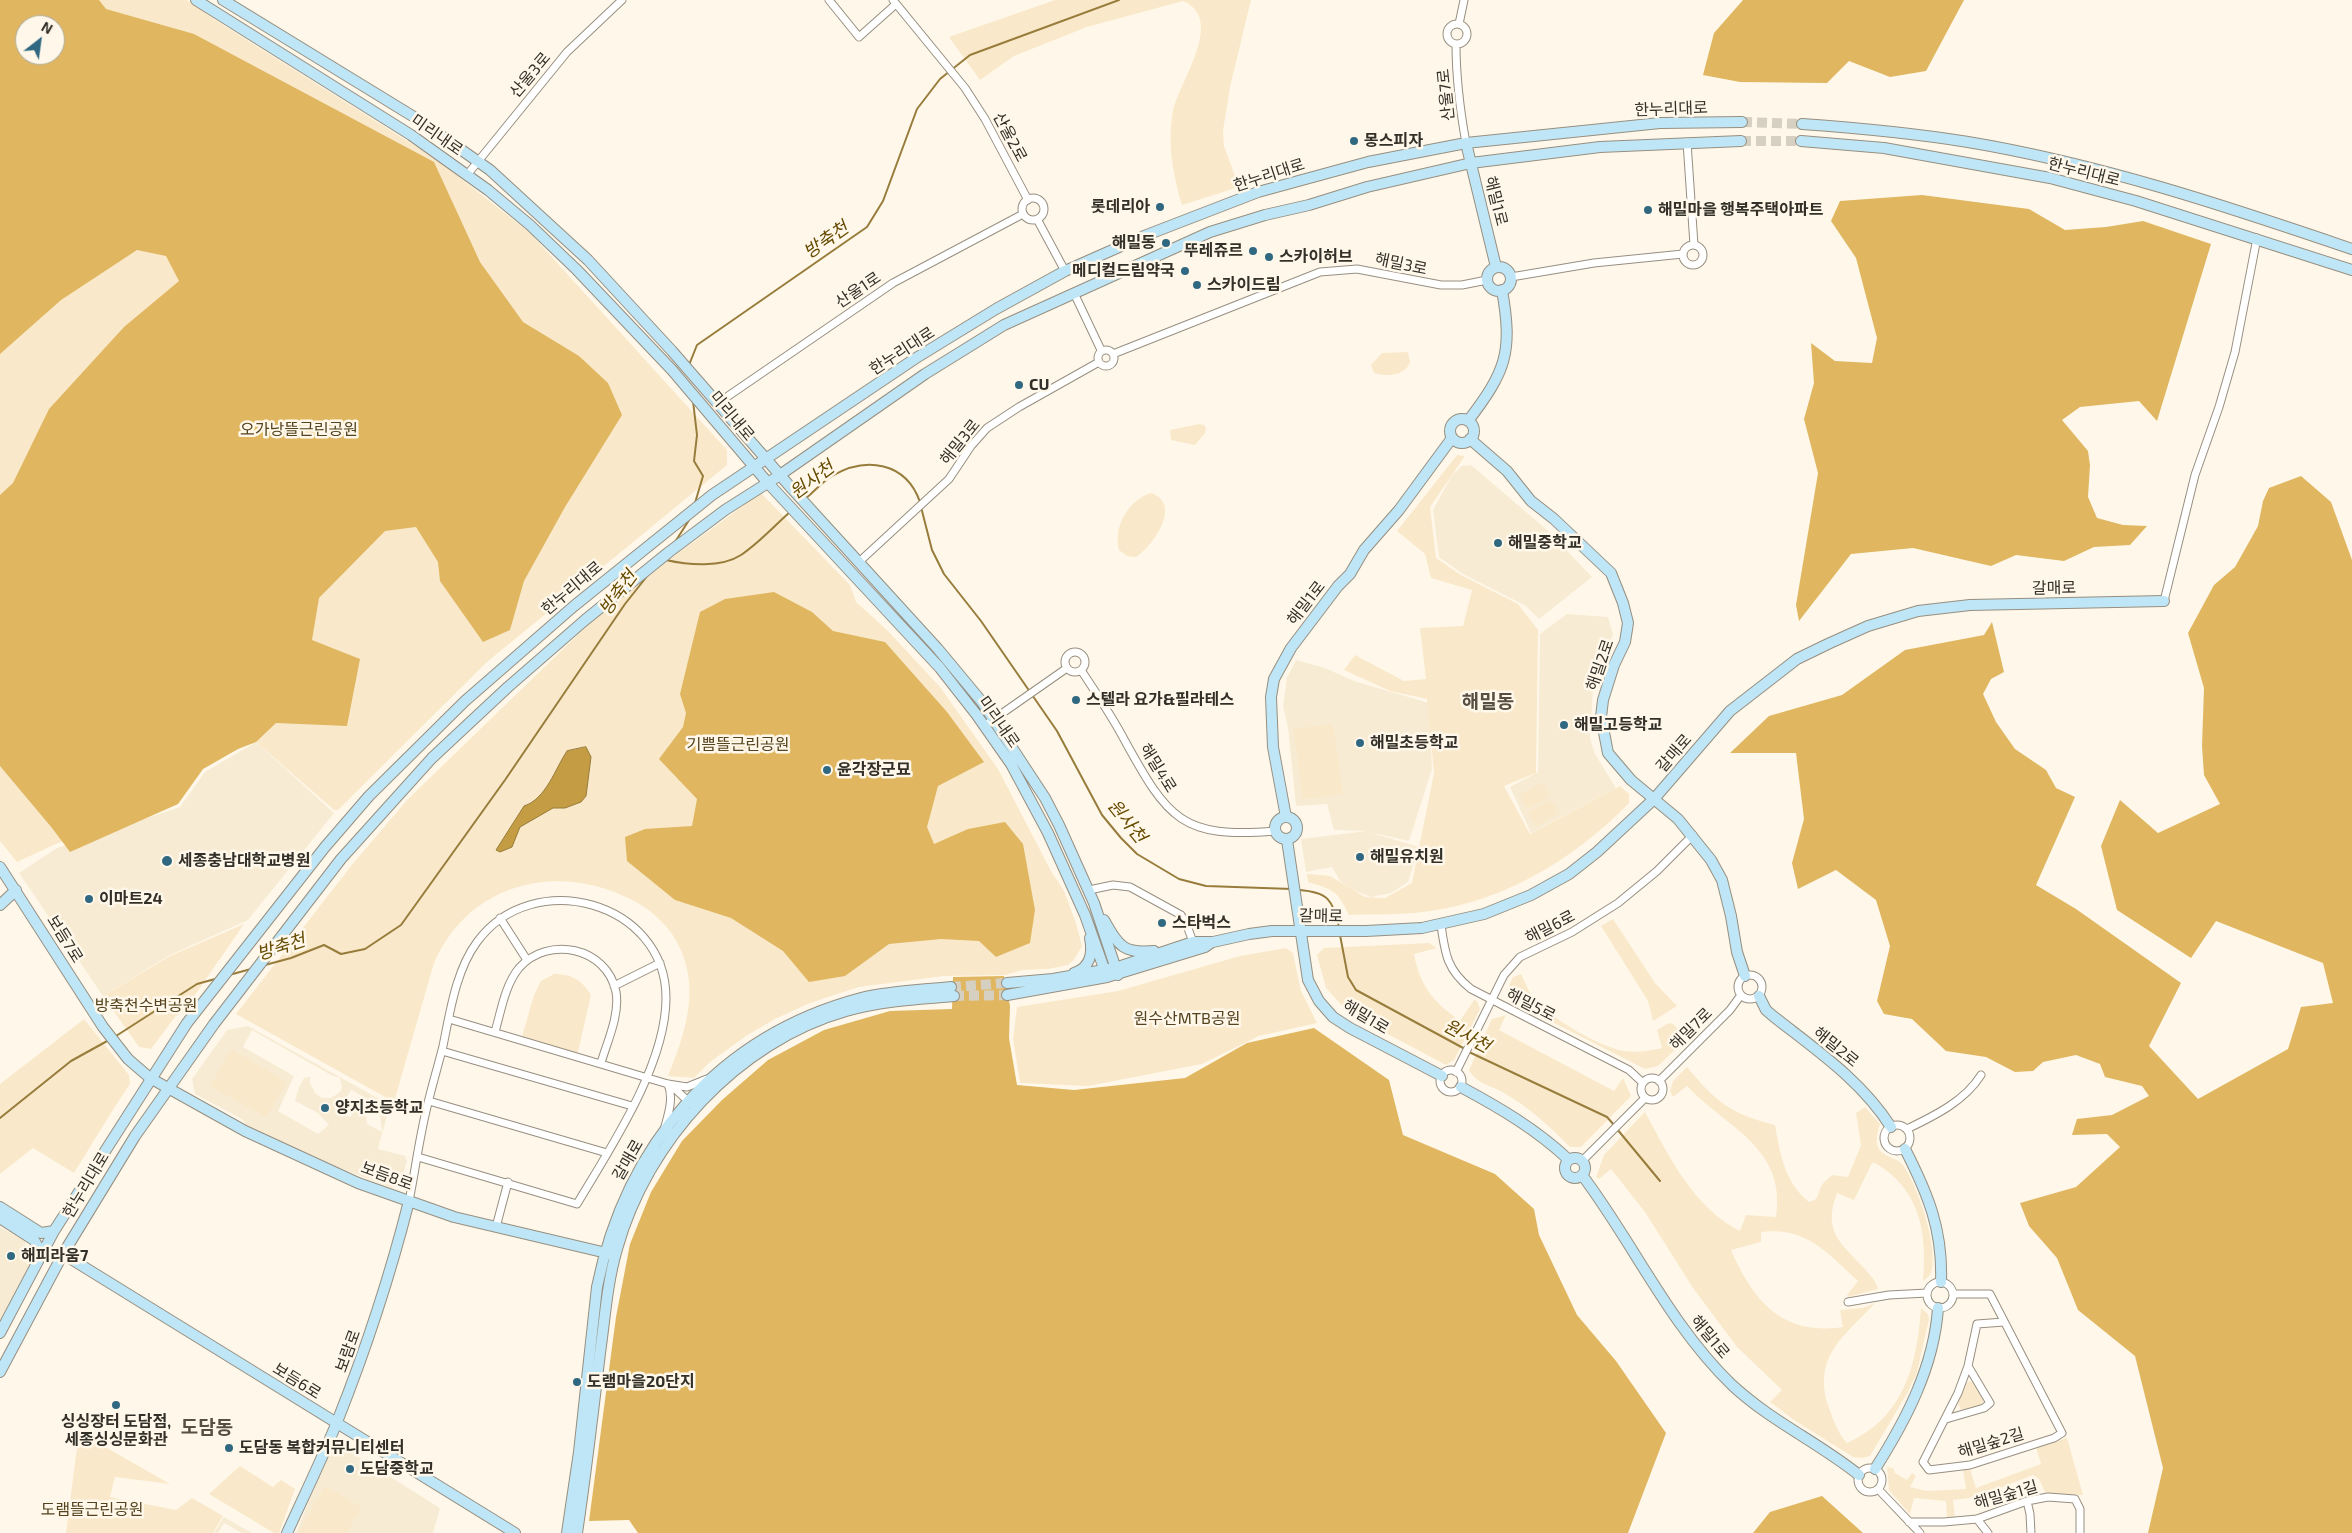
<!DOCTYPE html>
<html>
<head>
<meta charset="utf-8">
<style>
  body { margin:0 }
  #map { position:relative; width:2352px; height:1533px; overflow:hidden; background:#fff8ea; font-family:"Exo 2",sans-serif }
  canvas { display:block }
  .north { position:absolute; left:15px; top:15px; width:50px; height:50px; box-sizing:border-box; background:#fff8ea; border:1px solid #ada89d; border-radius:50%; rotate:30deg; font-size:14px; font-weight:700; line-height:20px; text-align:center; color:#333029 }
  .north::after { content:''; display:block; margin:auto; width:18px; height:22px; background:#306882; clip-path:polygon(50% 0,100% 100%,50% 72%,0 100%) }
</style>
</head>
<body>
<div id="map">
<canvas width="2352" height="1533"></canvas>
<div class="north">N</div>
</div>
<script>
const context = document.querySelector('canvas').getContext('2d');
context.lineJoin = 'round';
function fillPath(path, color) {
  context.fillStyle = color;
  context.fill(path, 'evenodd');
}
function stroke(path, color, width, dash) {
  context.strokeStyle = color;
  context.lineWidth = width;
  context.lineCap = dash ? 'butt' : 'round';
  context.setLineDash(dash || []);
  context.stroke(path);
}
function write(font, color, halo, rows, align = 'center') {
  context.font = font + ' "Exo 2","Noto Sans KR",sans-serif';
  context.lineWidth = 5;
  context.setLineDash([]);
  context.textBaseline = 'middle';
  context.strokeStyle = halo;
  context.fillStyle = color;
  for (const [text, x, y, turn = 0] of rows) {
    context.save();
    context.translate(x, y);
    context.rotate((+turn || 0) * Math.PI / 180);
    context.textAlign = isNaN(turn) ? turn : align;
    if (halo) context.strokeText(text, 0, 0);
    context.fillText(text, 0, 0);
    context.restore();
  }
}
fillPath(new Path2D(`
  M1471,465L1546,529L1592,577L1539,619L1526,606L1463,574L1439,557L1433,510L1452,475L1462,466Z
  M1567,614L1608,617L1613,634L1593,690L1590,738L1595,754L1616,788L1531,833L1510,787L1538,772L1540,634Z
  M1296,660L1325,668L1354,681L1429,703L1432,769L1409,841L1369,832L1419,847L1408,882L1391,893L1371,897L1353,890L1340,881L1332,867L1306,872L1301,839L1367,831L1334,830L1327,804L1296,806L1288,728L1283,706L1287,678Z
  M256,742L334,813L248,920L170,955L103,996L19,873L57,848L180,807L205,772Z
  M248,1026L390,1105L378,1149L405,1156L407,1161L400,1184L392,1188L311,1157L246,1125L242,1119L195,1094L192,1079L227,1030ZM252,1030L331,1075L340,1078L342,1087L340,1092L331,1098H322L315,1093L310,1083V1077L304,1078L299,1087L295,1101L318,1113L329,1125L318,1134L278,1111L294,1076L243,1047ZM351,1090L379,1105L382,1132L367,1124L366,1116L360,1111H355L350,1117L339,1111Z
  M0,1227L25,1241L30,1266L0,1321Z
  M338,1444L440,1508L433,1533H296L331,1448Z
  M224,1517L252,1533H242L224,1523L218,1533H214Z`), '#f7ebd3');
fillPath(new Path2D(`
  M0,0H187L215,20L436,159L530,233L727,450V465L487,662L338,810H334L256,742L238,749L203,769L178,804L58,843L17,862L0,841ZM25,25H55V55H25Z
  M1055,0H1251L1230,87L1223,131L1224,146L1239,187L1182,205C1173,175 1167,143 1173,111C1179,82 1226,19 1183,1L1087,27L1014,56L980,80L949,37Z
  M1408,352L1410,362C1406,376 1386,377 1374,373L1371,365L1382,353Z
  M1199,424L1204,425L1206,428L1205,433L1195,445L1171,440L1170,430Z
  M1457,455L1465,456L1430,507L1436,558L1461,575L1518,604L1538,630L1536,773L1504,786L1530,834L1620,786L1629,794V803C1572,862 1496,906 1414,913C1392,915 1370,914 1349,915C1337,890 1334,890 1308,882L1307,874L1330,876L1365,897L1385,898L1412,883L1434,773L1427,699L1390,691L1344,670L1355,655L1404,681L1426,679L1420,628L1463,626L1472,590L1431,578L1425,554L1397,531Z
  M761,493L850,585L856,602L888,631L940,687L998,769L1051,871L1064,891L1076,923L1082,946L1074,960L1068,965L1048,969L1023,970L1005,975L944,976L859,987L810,1003L775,1019L746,1036L710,1062L694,1078L668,1076C682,1042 696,1002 686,965C679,936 658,913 632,900C557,861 469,883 434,963L394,1102L236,1014L351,866L408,799L589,624L673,557Z
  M1151,493C1183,504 1153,546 1136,557L1127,556L1119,550C1113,527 1128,500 1151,493Z
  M1333,724L1343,794L1303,799L1293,729Z
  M1543,782L1550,796L1527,809L1519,795Z
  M1551,799L1559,813L1536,826L1528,812Z
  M1613,919L1655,983L1677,1006L1653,1021L1648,1001L1601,926Z
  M244,924L184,1011L175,1017L151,1049L139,1047L103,996L170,956Z
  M1429,943L1437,948L1414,954C1420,987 1434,1002 1460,1021L1474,1000L1477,1001L1480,1009L1454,1060L1446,1065L1350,1014L1326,988L1317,955L1324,948Z
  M1286,948L1293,953L1301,991L1317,1023L1259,1036L1202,1064L1088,1086L1020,1083L1013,1039L1017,1007L1118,991L1240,956Z
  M554,974C572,974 582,980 591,995L577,1056L521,1040L534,995L541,981Z
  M1521,974C1525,982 1528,991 1534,998C1551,1019 1597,1045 1623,1051C1636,1053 1649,1051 1662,1048L1657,1030L1667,1024L1672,1023L1683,1034L1684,1041L1658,1066L1645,1069L1513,1002L1507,991L1513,977Z
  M1506,1015L1499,1030L1614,1091L1623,1078L1631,1096L1581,1147H1570C1550,1127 1529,1107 1504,1093C1490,1085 1477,1084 1469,1070L1492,1019Z
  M84,1019L129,1075L130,1084C110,1113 93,1143 74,1173L33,1148L0,1174V1084Z
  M231,1049L287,1082L266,1117L210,1086Z
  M1687,1067C1716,1102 1731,1114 1775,1125C1780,1154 1785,1183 1809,1202C1819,1200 1817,1195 1821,1187C1823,1182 1828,1179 1832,1175L1848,1177L1861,1145L1856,1113L1865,1107L1880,1124C1878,1131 1875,1140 1878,1147C1883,1158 1897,1157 1903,1165C1918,1187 1937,1243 1932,1269C1931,1275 1927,1278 1923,1281C1927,1233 1921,1190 1875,1163H1872L1854,1200L1837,1193C1823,1230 1839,1242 1863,1267C1869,1274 1876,1280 1878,1289L1848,1297L1847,1295L1858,1281C1826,1252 1807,1227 1761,1232V1242L1731,1250C1754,1302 1782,1336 1843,1327L1840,1310L1863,1308L1875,1303C1845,1336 1813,1355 1828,1405C1833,1419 1837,1432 1847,1443C1904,1418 1917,1364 1921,1308L1928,1314L1929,1319L1917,1372L1908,1392L1870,1456L1862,1458L1853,1457L1794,1420L1770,1402L1782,1390L1737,1347L1693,1288L1645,1212L1611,1169L1599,1179L1596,1177L1604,1155L1645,1112C1669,1156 1693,1207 1740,1231L1746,1215L1776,1217C1787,1147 1726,1128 1687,1086L1673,1097L1670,1091L1673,1081Z
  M1970,1381C1978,1384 1984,1394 1983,1402L1979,1407L1961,1410L1958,1403L1965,1384Z
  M79,1432L170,1484L115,1477L110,1497L176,1510L192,1498L223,1516L213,1533H66Z
  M2067,1438L2083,1495L2046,1494L2039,1479L2033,1475L1977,1497L1953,1500L1955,1518H1947L1946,1501L1914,1498L1910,1514L1889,1490L1887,1467L1893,1468L1895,1473L1907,1480L1912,1473L1916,1476L1910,1487L1927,1491L1966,1489L1963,1470L1970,1469L1976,1488L2041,1464L2036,1447Z
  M240,1466L273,1487L281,1480L295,1489L279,1533H274L209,1494Z
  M325,1486L362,1507L347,1533H298Z`), '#f9e9ca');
fillPath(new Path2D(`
  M0,0H99L106,9L194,34L434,162L480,262L523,322L579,356L608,383L622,415L565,507L524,581L510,630L483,642L440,581L438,562L416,527L385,531L319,598L312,640L360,659L347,726L276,723L256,742L238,749L203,769L178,804L70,852L52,828L0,766V495L13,483L49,409L124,327L179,281L166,256L137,250L61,300L0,354ZM25,25H55V55H25Z
  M1743,0H1964L1926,71L1890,77L1849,61L1827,83L1740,82L1703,75L1714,33Z
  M1922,195L2029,209L2065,230L2106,227L2143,221L2211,244L2157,421L2139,401L2080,407L2062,420L2088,451L2090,465L2088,497L2097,518L2123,525L2147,526L2130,545L2094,547L2064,561L2016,555L1991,566L1913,548L1851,554L1799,621L1796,605L1818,473L1804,419L1814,383L1811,343L1835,361L1872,363L1877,338L1856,258L1831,221L1840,201Z
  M2301,476L2331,502L2352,560V1533H2148L2163,1468L2135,1356L2078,1310L2057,1258L2029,1226L2020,1203L2076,1187L2120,1147L2107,1134L2072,1135L2077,1119L2112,1115L2149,1096L2142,1086L2105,1077L2100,1064L2076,1055L2043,1062L2033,1071L2015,1072L1986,1057L1946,1051L1912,1019L1884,1014L1877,1001L1890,946L1876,900L1836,870L1798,889L1792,863L1804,819L1796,753H1730L1769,716L1842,695L1905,650L1984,635L1992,622L2004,672L1991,679L1983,694L1996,722L2015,749L2046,770L2056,788L2075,797L2036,885L2076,909L2181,983L2149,1046L2198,1099L2288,1049L2301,1007L2333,1003L2323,963L2216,921L2191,958L2117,910L2101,846L2120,800L2158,833L2220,804L2204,775L2202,746L2204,688L2188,633L2214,585L2235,567L2258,526L2263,501L2269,488Z
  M774,592L812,612L833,631L885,642L947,712L984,762L938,786L927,827L934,844L968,829L1005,822L1023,844L1035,910L1030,943L996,957L979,941L941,939L889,944L845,976L809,982L783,951L731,918L675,900L627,861L625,837L645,829L692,826L697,799L659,759L683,727L686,713L680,694L700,612L725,599Z
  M1004,976L1010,1006L1009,1038L1017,1085L1074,1090L1185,1078L1247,1043L1314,1028L1389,1080L1403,1135L1495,1174L1534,1209L1539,1235L1577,1315L1616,1361L1666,1433L1628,1533H638L629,1520L589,1521L616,1317L630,1244L651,1192L682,1141L722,1100L768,1060L824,1030L890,1011L952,1009L953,977Z
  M1822,1496L1863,1533H1753L1770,1512Z`), '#e0b760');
const water = new Path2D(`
  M586,747L591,757L586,796L581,802L565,808H553L520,827L512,847L500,852L496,850L524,806C546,799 555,769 567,751Z`);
fillPath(water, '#c49c43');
stroke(water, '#987c3b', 1);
stroke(new Path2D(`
  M689,365L697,345L867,227L883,201L917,109L940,79L970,55L1119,0
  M693,401L697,435L694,461L703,476L695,503
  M805,499C814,492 822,482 832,476C866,456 906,462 920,502
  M921,507L932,550L944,574L981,621L1057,731L1102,815L1121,838L1137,854L1179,879L1206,886L1292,889
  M675,542L691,517
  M666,560C688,565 721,568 741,555C759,543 774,526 790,512
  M1299,890C1328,892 1333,900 1339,927
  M1340,935L1348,977L1356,990L1465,1049
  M265,965L291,958L324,945L341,954L365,949L401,925L505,780L625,604L648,575
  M229,975L251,969
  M116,1036L197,984L215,979
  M1469,1052L1607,1117L1614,1125
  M0,1118L71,1061L109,1040
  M1617,1129L1660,1181`), '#987c3b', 2);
stroke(new Path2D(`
  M1742,122L1802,124
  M1741,141H1801
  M951,987L1007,983
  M954,996L1007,995`), '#d6d0c3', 10, [10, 5]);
const street = new Path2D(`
  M829,0L859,37L896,4
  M893,0L965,88L985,119L1028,200
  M1459,24L1464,0
  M1447 34a10 10 0 1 1 20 0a10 10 0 1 1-20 0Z
  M1456,44C1456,78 1460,110 1466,143
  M1687,142L1694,245
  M467,175L567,52L622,0
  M1022 209a11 11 0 1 1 22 0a11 11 0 1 1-22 0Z
  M1037,219L1065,271
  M1683 255a10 10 0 1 1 20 0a10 10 0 1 1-20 0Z
  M1511,277L1594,263L1683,254
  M1074,293L1101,350
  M1098 358a8 8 0 1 1 16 0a8 8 0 1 1-16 0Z
  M1113,354L1320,272L1357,269L1441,285H1462L1487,280
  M718,403L893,283L1023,214
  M860,561L949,479L971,446L987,428L1019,407L1099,362
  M2164,601L2195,475L2219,407L2235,352L2257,238
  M1065 662a10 10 0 1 1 20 0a10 10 0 1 1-20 0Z
  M1081,670C1096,693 1112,716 1125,741C1168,819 1182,839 1275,831
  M984,726L1067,668
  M1089,890L1113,885L1130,887L1181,915L1186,923L1193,942
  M500,918L527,960
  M1441,925C1445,954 1447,970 1471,989L1629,1070L1643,1083
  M1738 987a12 12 0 1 1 24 0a12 12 0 1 1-24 0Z
  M614,986L660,963
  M449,1019L668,1084L687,1087L707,1079
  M495,1032C501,1011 505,985 519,968C548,935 607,947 616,992C620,1015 607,1042 601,1063
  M442,1051L632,1106
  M1440 1081a11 11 0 1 1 22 0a11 11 0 1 1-22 0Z
  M1456,1072L1504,975L1520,957L1572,932L1618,903L1657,871L1693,835
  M1641 1089a11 11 0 1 1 22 0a11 11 0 1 1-22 0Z
  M1659,1081L1730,1010L1741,995
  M673,1087L690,1103
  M429,1101L607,1153
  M1884 1138a13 13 0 1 1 26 0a13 13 0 1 1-26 0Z
  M1907,1129C1934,1116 1965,1101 1981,1075
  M664,1130C668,1115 674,1099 668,1084
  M1582,1161L1645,1098
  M409,1201C414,1177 417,1154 422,1130C427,1102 436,1074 443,1046C450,1012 456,970 477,942C533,865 666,902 666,998C666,1065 611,1147 577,1204L418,1157
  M496,1227L508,1182
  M1927 1295a13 13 0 1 1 26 0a13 13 0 1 1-26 0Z
  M1953,1294H1990L2062,1433L2054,1438L1970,1465L1929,1470L1923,1462L1958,1393L1968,1366L1977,1324L2004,1322
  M1848,1302L1889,1295L1927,1293
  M1946,1419L1984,1408L1990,1403L1968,1366
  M1858 1480a12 12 0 1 1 24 0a12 12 0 1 1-24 0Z
  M1878,1489L1920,1533
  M2027,1501L2030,1514L2031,1533
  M1977,1519L1988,1533
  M1909,1522H1944L1977,1519L2027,1501L2048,1497L2075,1499L2080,1509V1533`);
const secondary = new Path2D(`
  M196,0L411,135L488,190L530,225L577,270L672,370L768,483L940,668L976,714L1011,764L1048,833L1085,915L1107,977
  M223,0L419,120L490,170L588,260L672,351L793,490L938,649L982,702L1045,798L1059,825L1094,903L1118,975
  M1802,124C1858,128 1913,133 1968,142C2100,164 2226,206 2352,249
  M1801,141L1884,148L2050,178L2136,201L2352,270
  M1466,143L1496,267
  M1487 279a12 12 0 1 1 24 0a12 12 0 1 1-24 0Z
  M1450 431a12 12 0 1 1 24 0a12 12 0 1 1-24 0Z
  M1468,421C1506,371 1513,353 1502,290
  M1470,439L1507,471L1531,501L1554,519L1611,573L1623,603L1628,623L1625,642L1614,665L1603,700L1601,717L1608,753L1631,780L1678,819L1711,860L1722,880L1731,916L1737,952L1745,976
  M1275 828a11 11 0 1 1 22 0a11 11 0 1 1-22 0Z
  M1286,817L1273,747L1271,697L1274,679L1291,648L1338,586L1350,574L1364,550L1399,510L1452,438
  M1287,840L1308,980L1319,1001L1333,1017L1350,1028L1442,1076
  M0,867L103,1027L128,1059L150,1078L245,1131L358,1183L454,1217L615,1255
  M0,905L16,890
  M1104,920C1119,946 1123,954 1154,951
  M1074,973C1090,968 1093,953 1090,938
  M1007,983L1053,979L1115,968L1193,942H1213L1249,934L1272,931H1366L1422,928L1484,914L1531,895L1569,874L1597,852L1654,799L1730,711L1797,659L1830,643L1868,626L1918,611L1970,605L2164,601
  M1007,995L1107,977L1205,947L1212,942
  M1759,996L1766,1010L1773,1016C1816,1050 1861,1080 1891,1127
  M1461,1087C1500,1108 1536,1129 1569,1160
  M1905,1149C1928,1194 1943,1230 1941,1282
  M1565 1168a10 10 0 1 1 20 0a10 10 0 1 1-20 0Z
  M1582,1175C1634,1244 1669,1324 1732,1385C1772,1422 1818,1442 1859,1475
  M0,1207L41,1233L54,1231
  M0,1218L34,1240L41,1252
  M63,1254L515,1533
  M0,1333L54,1231L187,1023L325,847L369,796L465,701L574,606L712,495L916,358L996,309L1065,271L1144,236L1258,192L1368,162L1466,143L1660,123L1742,122
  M0,1372L63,1254L135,1136L214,1024L341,859L432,758L508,687L585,620L669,552L725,510L777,477L925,374L1004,325L1210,232L1265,215L1309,205L1367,187L1471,163L1600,147L1741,141
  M1875,1469C1906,1420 1934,1367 1938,1308
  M287,1533C304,1496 322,1459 337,1422C366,1349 390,1276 409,1201
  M567,1533L579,1452L597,1287C626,1145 718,1036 861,998C890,991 921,990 951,987
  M577,1533C586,1473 593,1413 600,1353C605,1318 607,1283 617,1249C647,1141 737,1042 846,1011C882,1001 918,999 954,996`);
stroke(street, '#978f80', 9);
stroke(secondary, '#978f80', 12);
stroke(street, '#fff', 7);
stroke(secondary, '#bfe6f6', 10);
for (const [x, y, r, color] of [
  [1354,141,5,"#306882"],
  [1160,207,5,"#306882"],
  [1648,210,5,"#306882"],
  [1166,243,5,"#306882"],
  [1253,251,5,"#306882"],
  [1269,257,5,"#306882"],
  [1185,271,5,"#306882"],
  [1197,285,5,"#306882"],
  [1019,385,5,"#306882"],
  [1498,543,5,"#306882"],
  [1076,700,5,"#306882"],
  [1564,725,5,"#306882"],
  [1360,743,5,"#306882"],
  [827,770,5,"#306882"],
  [1360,857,5,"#306882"],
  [167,861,6,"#306882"],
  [89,899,5,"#306882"],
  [1162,923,5,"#306882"],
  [325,1108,5,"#306882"],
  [11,1256,5,"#306882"],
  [577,1382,5,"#306882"],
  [116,1405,5,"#306882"],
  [229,1448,5,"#306882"],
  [350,1469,5,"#306882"]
]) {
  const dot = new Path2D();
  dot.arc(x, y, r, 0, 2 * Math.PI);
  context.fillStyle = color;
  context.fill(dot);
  stroke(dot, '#fff8ea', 2);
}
write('16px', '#333029', '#fff8ea', [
  ["산울3로",530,75,-50],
  ["산울7로",1446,95,-96],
  ["한누리대로",1671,109,-2],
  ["미리내로",437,135,35],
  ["산울2로",1010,137,62],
  ["한누리대로",2084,172,14],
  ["한누리대로",1269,175,-18],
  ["해밀1로",1496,201,76],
  ["해밀3로",1401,264,12],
  ["산울1로",858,290,-34],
  ["한누리대로",902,351,-33],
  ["미리내로",732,416,50],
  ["해밀3로",960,442,-51],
  ["한누리대로",572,588,-40],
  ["갈매로",2054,588,-1],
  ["해밀1로",1306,603,-52],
  ["해밀2로",1600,665,-71],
  ["미리내로",999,722,55],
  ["갈매로",1674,753,-49],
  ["해밀4로",1158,768,58],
  ["갈매로",1321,916,1],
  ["해밀6로",1550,927,-27],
  ["보듬7로",65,939,58],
  ["해밀5로",1531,1005,27],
  ["해밀1로",1366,1017,31],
  ["해밀7로",1691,1029,-45],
  ["해밀2로",1836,1047,39],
  ["갈매로",628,1160,-60],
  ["보듬8로",387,1176,20],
  ["한누리대로",86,1185,-59],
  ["해밀1로",1710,1337,50],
  ["보람로",348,1351,-70],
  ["보듬6로",297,1381,32],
  ["해밀숲2길",1991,1443,-17],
  ["해밀숲1길",2006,1495,-16]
]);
write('bold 16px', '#333029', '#fff8ea', [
  ["몽스피자",1364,141],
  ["롯데리아",1150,207,"right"],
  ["해밀마을 행복주택아파트",1658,210],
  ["해밀동",1156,243,"right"],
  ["뚜레쥬르",1243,251,"right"],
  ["스카이허브",1279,257],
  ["메디컬드림약국",1175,271,"right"],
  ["스카이드림",1207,285],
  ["CU",1029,385],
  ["해밀중학교",1508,543],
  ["스텔라 요가&필라테스",1086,700],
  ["해밀고등학교",1574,725],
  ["해밀초등학교",1370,743],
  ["윤각장군묘",837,770],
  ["해밀유치원",1370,857],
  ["세종충남대학교병원",178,861],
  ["이마트24",99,899],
  ["스타벅스",1172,923],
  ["양지초등학교",335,1108],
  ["해피라움7",21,1256],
  ["도램마을20단지",587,1382],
  ["싱싱장터 도담점,",116,1422,"center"],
  ["세종싱싱문화관",116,1440,"center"],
  ["도담동 복합커뮤니티센터",239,1448],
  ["도담중학교",360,1469]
], 'left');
write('16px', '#54431e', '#fff8ea', [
  ["오가낭뜰근린공원",299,430],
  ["기쁨뜰근린공원",738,745],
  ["방축천수변공원",146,1006],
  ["원수산MTB공원",1187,1019],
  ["도램뜰근린공원",92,1510]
]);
write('italic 18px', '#664b01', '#fff8ea', [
  ["방축천",826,240,-35],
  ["원사천",812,480,-37],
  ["방축천",618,593,-54],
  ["원사천",1127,821,51],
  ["방축천",281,947,-18],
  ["원사천",1467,1036,28]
]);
write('bold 19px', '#575042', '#fff8ea', [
  ["해밀동",1488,702],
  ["도담동",207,1428]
]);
</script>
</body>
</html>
